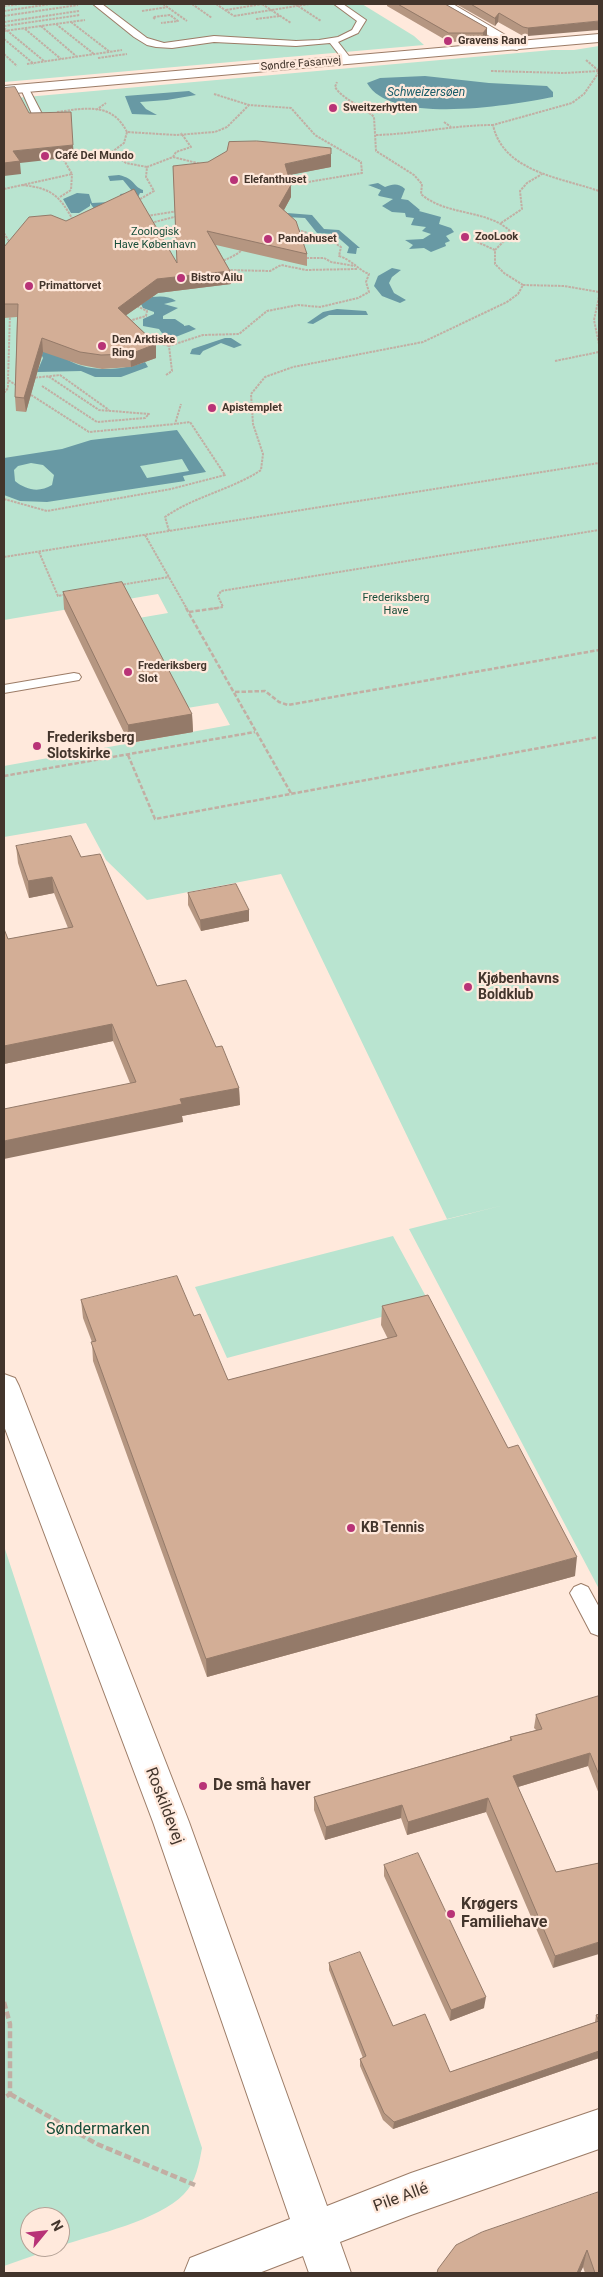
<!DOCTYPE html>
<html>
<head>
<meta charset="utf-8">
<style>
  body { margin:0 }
  #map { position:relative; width:603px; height:2277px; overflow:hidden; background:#ffe9dc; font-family:Roboto,sans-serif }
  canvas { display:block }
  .frame { position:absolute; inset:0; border:5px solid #43352c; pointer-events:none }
  .north { position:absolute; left:20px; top:2207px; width:50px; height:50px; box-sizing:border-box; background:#ffe9dc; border:1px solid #b4a196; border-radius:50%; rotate:62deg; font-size:14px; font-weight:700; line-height:20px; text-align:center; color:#43352c }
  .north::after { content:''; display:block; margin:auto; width:18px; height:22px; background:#b83377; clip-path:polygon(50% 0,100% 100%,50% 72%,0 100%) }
</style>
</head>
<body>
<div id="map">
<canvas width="603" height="2277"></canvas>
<div class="frame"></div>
<div class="north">N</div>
</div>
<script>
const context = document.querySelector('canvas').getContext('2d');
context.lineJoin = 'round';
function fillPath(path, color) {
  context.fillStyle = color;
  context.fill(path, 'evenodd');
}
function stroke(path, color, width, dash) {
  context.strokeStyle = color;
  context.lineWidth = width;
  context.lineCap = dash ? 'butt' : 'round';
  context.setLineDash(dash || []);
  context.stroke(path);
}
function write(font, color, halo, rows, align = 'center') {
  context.font = font + ' Roboto,sans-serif';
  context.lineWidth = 4.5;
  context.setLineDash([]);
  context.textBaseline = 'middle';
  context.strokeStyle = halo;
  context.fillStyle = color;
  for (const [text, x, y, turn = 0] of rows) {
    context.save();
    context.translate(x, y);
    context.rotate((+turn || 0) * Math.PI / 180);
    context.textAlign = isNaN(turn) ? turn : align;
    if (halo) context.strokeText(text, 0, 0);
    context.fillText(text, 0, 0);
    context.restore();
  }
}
fillPath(new Path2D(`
  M4,4H362L414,36L424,45L4,82Z
  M599,46V1589L409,1229L504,1205L447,1219L281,874L147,900L106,860L86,823L4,837V766L230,725L218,703L181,709L133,619L168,613L158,594L4,620V99L552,50H574Z
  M393,1236L430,1304L227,1358L195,1287Z
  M4,1546L202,2148C199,2164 196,2182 184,2194C158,2221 96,2234 60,2246V2217H30V2247H58L4,2266Z`), '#b9e4d0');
fillPath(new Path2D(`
  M425,76L489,83L547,86L553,92V97C512,105 391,126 367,83L380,78Z
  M189,91L196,95L167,100L140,102L146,109L157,115L132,114L125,96Z
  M119,175C136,179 132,186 143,190V193H140L138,197L95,210L90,203V206L79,213H71L63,199L77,193L89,194L92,203L110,202L122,197L120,194L131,193L132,191L123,180L110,181L108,176Z
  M378,183L385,187C393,184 398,183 405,189L401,199L408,200L420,210L419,211L441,217L439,224L451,228L454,232L446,236L450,241L445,243L446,246L431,252L424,248L409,249L413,245L405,240L423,239L431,234L422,231L426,227L411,225L414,218L406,217L405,213L392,212L382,206L393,199L379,196L378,195L381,190L368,185Z
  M287,213L312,215L324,229L339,230L360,248H357L356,254L347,253L349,247L334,234L317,233L305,218L286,217Z
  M392,268L401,270L392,277L389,283L394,293L406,300L400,303L382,296L374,286L378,276Z
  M152,297C161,296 169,296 176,301L164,304L178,308L163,316V319H175L184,325V326L189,325L196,329L173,338L164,336L159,329L143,326V319L154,314V312L143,308L140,302Z
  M337,309L366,311L368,315H329L313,324L307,323L323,312Z
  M32,335C44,343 56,354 70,361C92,373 123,370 145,362L148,367L121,377H95L81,371L37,372L43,358Z
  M225,338H231L242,345L234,348L221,343L203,351L200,355L190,354L192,349Z
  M177,430L206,472L183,476L185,481L47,502L20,501L4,495V458L62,449L91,440ZM182,459L189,471L147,478L140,466ZM31,463L43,465L54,475L52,485C39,493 26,490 15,481L14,470L18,466Z`), '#6899a4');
const service = new Path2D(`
  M93,4H102L147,38L164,43L214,36L296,41L319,40L338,37L352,30L357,21L334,4H343L366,20L358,33L338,42L352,60L348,63L345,62L330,43L296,46L214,42L172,48L156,47L147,45L134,37Z
  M22,87L29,89L42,114L40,116L32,114L21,89Z
  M74,673L79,674L81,677L79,680L4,693V685Z
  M581,1584L588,1587L599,1607V1636L591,1633L570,1593L574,1587Z`);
const minor = new Path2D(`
  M438,4H453L524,46L517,50L512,49L439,7Z`);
const tertiary = new Path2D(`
  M599,34V42L4,94V86Z
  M4,1374L15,1378L19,1386L189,1822L327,2206L411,2173L599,2109V2149L411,2215L340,2242L351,2273H309L303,2256L259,2273H184L190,2258L290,2219L153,1822L4,1426Z`);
stroke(service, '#9c7c67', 2);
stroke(minor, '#9c7c67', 2);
stroke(tertiary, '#9c7c67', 2);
stroke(new Path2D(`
  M163,4L187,21
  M192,4L212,18
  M216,4L234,16
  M262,4L291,23
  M295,4L321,21
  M4,6L21,4
  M226,10L262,4
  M4,11L51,4
  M142,11L168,7
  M4,16L78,5
  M234,16L309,4
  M155,19L153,17L170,15L178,21L161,23
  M256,19L280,16
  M4,22L79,11
  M71,22L110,52
  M56,24L94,54
  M4,26L80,15
  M41,26L76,56
  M4,28L44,61
  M25,29L61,59
  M4,31L85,20
  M4,39L34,64
  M4,54L17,66
  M98,58L127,54
  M586,60L599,71
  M27,64L122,50
  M491,71L564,73L599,71
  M599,72L584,94L572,103L493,125C503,172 562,178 599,191
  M214,94L249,105L291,108L315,135L361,162L362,173L302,183
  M96,110L106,103
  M57,112C86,108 112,102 127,132L176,135L215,132L227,127L249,105
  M444,122L451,127
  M127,132L124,143L112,152L126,163L147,167
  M376,135C415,134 454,125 493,125
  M173,157L201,164
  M22,185C52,188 60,196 74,222
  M4,189L72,174L61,155
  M60,197L71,190L72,174
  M137,201L154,191L146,177L147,167L173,157L176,152L191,147L181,133
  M147,216L178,211
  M178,216C205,216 231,216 250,237C248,242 246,247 242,250C216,273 145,273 124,245V237L139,226Z
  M501,223L522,209L520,191L527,183L542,174
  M4,233L10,243
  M495,250L475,241L477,238L508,236
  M303,258H324L331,262L355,266
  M227,270L270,271L281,265L306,270L357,269
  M523,285L564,286L599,292
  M599,297L594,320L599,344
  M10,314L8,380L19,387
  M129,321L146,316L147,311L137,306L138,303
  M150,340L169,346
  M555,361L599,352
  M166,375L172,371L169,346L203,335L239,334L267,311L298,305L320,307L358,298L369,292L366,282L369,274C357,269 352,260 339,256L341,247L327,238L297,230
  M32,378L60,375L109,410
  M42,386L97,422L145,418L149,414L99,410L48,376
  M4,393L8,388V380
  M28,393L89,432L175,424L181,404
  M4,499L47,511L171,489L225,475L190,422L175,424
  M169,531L165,517C195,496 231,490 261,470L263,454L253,424L251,394L265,377L293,367L423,342L507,302L518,294L523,285L504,273L495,264V250L509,236V230C485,209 446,216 421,194L422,184L414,175L376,151L374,117C363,106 343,100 335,87L337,82
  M145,535L187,609
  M39,552L58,596L67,594
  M4,557L599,463
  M120,585L169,577
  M210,609L223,607L218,596L221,591L599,530`), '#c2aea3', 2, [2.5, 1]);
stroke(new Path2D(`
  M186,608L292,795
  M189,612L218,608
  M235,692L265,691L279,702L288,705L599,650
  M128,755L155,819L599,737
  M4,776L255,732`), '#c2aea3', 2.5, [4.5, 2]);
stroke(new Path2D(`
  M4,2002L10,2024V2094L4,2098
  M10,2094L97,2144L195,2185`), '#c2aea3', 4.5, [7, 3]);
fillPath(service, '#fff');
fillPath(minor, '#fff');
fillPath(tertiary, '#fff');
fillPath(new Path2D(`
  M387,4H445L487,28V37L483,41L449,42L387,6Z
  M456,4H599L528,36H523L498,22L495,26Z
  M173,166L331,167L288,175L291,185V197L284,210L307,254V266L216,245L230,271L231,284L158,293L126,315L156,344V358L131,367L102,369L81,365L43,352L26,412L16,411L15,397L17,317L4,318V247L66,221L177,263Z
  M63,592L192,714L193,732L129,743L64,609Z
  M16,846L81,857L157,986L216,1047L239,1088L240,1105L182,1116L183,1122L130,1083L113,1041L4,1064V929L8,939L68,928L54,893L29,898L18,863Z
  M188,893L249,910V921L201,931L188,905Z
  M81,1300L194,1316L228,1380L388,1339L381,1325L382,1306L575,1576L207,1677L93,1361L92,1342L83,1318Z
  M599,1696V1794L588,1766L518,1787L556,1872L599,1863L553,1968L486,1812L407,1835L401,1818L325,1840L314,1810V1797L510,1740V1737L536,1730L534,1728L536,1715Z
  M384,1865L484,2008L450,2021L384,1876Z
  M329,1963L393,2026L450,2072L595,2022L596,2015L599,2014V2058L393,2129L383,2120L360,2066V2059L363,2058L329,1970Z
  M599,2192V2273H585L583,2267L580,2273H437Z`), '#b59681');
fillPath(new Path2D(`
  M499,13L498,22L495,26V18Z
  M599,21V30L528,36V28Z
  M487,28V37L483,41V33Z
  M73,145L74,157L20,163L21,174L4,176V163L13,151Z
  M331,154V167L285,176V164Z
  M291,185V197L279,219V206Z
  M230,271L231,284L158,293L118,321V308L157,279Z
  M42,338L43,352L26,412L24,398Z
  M156,344V358L131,367L130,354Z
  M192,714L193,732L129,743L128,725Z
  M52,877L54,893L29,898L28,881Z
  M249,910V921L201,931L200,920Z
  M112,1024L113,1041L4,1064V1046Z
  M239,1088L240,1105L182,1116L183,1122L4,1159V1141L180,1099Z
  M577,1557L575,1576L207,1677L206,1659Z
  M590,1753L588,1766L511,1789L513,1776Z
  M488,1798L486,1812L407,1835L408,1822Z
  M402,1805L401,1818L325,1840L326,1827Z
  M599,1942V1954L553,1968L555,1956Z
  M486,1997L484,2008L450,2021L451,2010Z
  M599,2051V2058L393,2129L394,2122Z
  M587,2250L583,2267L580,2273H577Z`), '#947a69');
const building = new Path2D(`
  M398,4H445L487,28L483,33H449Z
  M471,4H599V21L528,28L523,27L499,13L495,18Z
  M15,87L29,113L71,112L73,145L13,151L20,161L4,163V88Z
  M257,141L331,148V154L285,164L291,185L279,206L296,221L307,254L207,231L230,271L157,279L118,308L156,344L130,354L101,355L80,352L42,338L24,398L15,397L18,304H4V247L29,217L51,215L66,221L134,189L177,263L173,166L208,162L227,151L229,142Z
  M122,582L192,714L128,725L63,592Z
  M71,836L81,857L100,854L157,986L186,980L216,1047L222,1046L239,1088L180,1099L182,1104L4,1141V1109L136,1082L112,1024L4,1046V929L8,939L73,927L52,877L28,881L16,846Z
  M236,884L249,910L200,920L188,893Z
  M177,1276L194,1316L200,1314L228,1380L397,1336L382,1306L428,1295L508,1448L518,1445L577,1557L206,1659L91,1342L96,1341L81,1300Z
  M599,1696V1775L590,1753L513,1776L556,1872L599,1863V1942L555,1956L488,1798L408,1822L402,1805L326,1827L314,1797L512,1740L510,1737L542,1729L536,1715Z
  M418,1853L486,1997L451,2010L384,1865Z
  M360,1952L393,2026L425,2014L450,2072L599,2021L596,2015L599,2014V2051L394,2122L384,2113L360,2059L366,2056L329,1963Z
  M599,2192V2273H595L587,2250L577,2273H437L438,2269L456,2245L482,2232Z`);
fillPath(building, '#d3ae96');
stroke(building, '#947a69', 1);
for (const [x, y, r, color] of [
  [448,41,5,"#b83377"],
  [333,108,5,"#b83377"],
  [45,156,5,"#b83377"],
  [234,180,5,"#b83377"],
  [465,237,5,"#b83377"],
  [268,239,5,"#b83377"],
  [181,278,5,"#b83377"],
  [29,286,5,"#b83377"],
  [102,346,5,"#b83377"],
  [212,408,5,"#b83377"],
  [128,672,5,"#b83377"],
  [37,746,5,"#b83377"],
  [468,987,5,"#b83377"],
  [351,1528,5,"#b83377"],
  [203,1786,5,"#b83377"],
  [451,1914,5,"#b83377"]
]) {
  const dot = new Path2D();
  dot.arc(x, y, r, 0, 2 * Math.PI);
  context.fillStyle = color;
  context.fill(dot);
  stroke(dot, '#ffe9dc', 2);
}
write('bold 11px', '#43352c', '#ffe9dc', [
  ["Gravens Rand",458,41],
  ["Sweitzerhytten",343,108],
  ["Café Del Mundo",55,156],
  ["Elefanthuset",244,180],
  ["ZooLook",475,237],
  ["Pandahuset",278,239],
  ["Bistro Ailu",191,278],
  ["Primattorvet",39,286],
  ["Den Arktiske",112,340],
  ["Ring",112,353],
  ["Apistemplet",222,408],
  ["Frederiksberg",138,666],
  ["Slot",138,679]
], 'left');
write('11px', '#43352c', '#ffe9dc', [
  ["Søndre Fasanvej",301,64,-5]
]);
write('11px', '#174e3a', '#ffe9dc', [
  ["Zoologisk",155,232],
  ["Have København",155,245],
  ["Frederiksberg",396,598],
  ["Have",396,611]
]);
write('italic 12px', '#1a5d6a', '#ffe9dc', [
  ["Schweizersøen",426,93]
]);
write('bold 14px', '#43352c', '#ffe9dc', [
  ["Frederiksberg",47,738],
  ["Slotskirke",47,754],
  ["Kjøbenhavns",478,979],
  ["Boldklub",478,995],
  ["KB Tennis",361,1528]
], 'left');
write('bold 16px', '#43352c', '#ffe9dc', [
  ["De små haver",213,1786],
  ["Krøgers",461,1905],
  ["Familiehave",461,1923]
], 'left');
write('16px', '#43352c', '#ffe9dc', [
  ["Roskildevej",164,1806,69],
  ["Pile Allé",401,2198,-20]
]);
write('16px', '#174e3a', '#ffe9dc', [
  ["Søndermarken",98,2130]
]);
</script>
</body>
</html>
